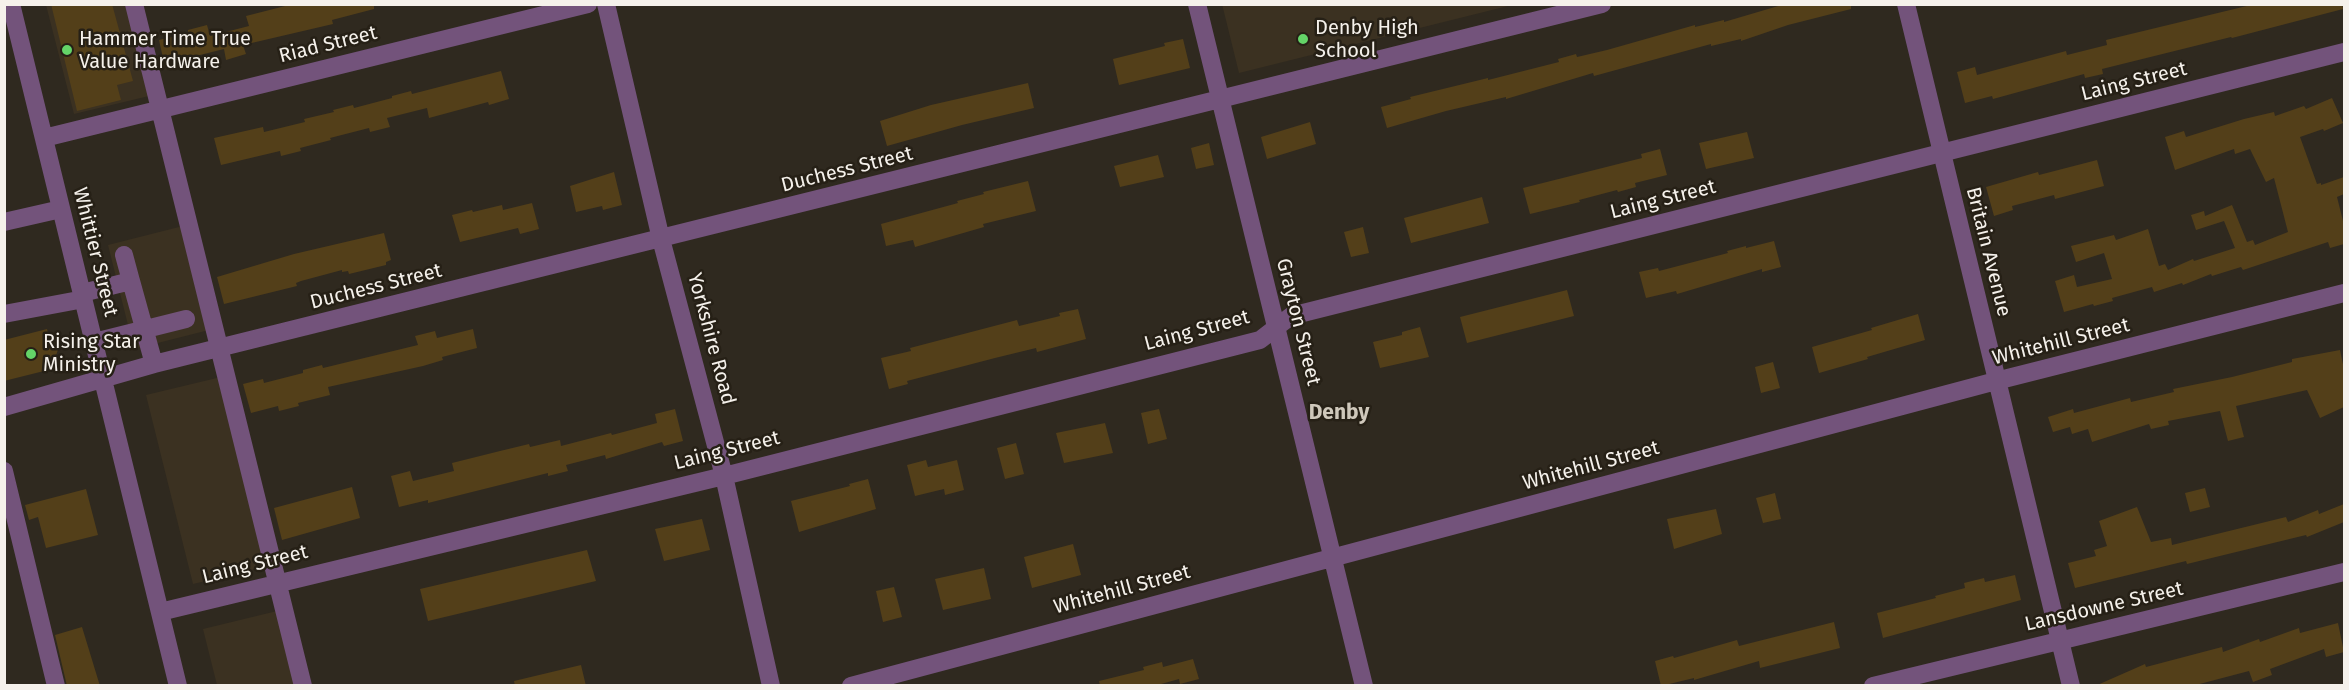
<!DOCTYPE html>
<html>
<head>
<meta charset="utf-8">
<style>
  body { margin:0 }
  #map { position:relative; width:2349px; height:690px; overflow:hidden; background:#2f291f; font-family:"Fira Sans",sans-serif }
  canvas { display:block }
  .frame { position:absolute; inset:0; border:6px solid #f5f1eb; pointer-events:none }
</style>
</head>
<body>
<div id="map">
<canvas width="2349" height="690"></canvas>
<div class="frame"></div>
</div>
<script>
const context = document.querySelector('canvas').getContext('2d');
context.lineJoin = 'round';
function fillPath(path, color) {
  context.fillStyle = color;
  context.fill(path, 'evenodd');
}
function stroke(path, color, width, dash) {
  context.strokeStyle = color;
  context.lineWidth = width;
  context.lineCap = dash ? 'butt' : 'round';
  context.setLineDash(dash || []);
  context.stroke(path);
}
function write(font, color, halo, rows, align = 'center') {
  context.font = font + ' "Fira Sans",sans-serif';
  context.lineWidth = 5;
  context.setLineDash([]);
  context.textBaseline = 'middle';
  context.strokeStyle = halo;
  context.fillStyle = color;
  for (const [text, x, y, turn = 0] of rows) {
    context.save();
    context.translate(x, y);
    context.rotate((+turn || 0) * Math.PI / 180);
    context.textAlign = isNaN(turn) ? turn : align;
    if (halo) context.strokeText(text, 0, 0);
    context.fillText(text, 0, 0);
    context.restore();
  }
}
fillPath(new Path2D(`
  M1222,4H1512V5L1239,73Z
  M46,5H126L149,96L74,114Z
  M183,226L209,330L134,349L108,245Z
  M221,377L268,566L193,584L146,395Z
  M277,611L296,685H217L203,629Z`), '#3b3121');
fillPath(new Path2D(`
  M51,4H112L133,81L117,85L121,100L77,111Z
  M293,4H374V9L332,20L333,24L243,45L246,54L226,60L224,49L180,60L181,63L165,67L159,40L188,33V30L207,25L210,36L249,26L246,16Z
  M1785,4H1851V9L1788,25L1741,41V39L1711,46V44L1594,76L1593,73L1506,99V97L1446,111L1387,128L1381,107L1411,99L1410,97L1488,78V80L1559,62L1558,59L1576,54L1577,57L1607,50L1695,25V27L1724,20V22Z
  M2255,4H2342L2343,9L2232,38L2231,37L2102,69L2103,74L2085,78L2084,74L1993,99L1992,96L1965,103L1957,72L1975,67L1977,75L2066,51L2067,55L2107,45L2106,40Z
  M1183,39L1190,68L1119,85L1113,59L1165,46L1164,43Z
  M501,71L509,99L489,105L488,102L429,118L427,108L387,118L390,127L370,132L369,128L330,138L331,140L300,148L301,151L281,156L280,151L221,165L214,138L263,127L264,132L305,122L304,119L334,112L333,110L353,105L354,108L392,98V96L411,91L412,94Z
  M1028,83L1034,108L962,125L887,146L880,121L931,105Z
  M2332,98L2343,123L2324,131L2323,129L2300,137L2317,184L2321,183V185L2344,177V194L2337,197L2344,225V244L2330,248L2328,242L2243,270L2241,267L2212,276L2211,274L2183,285L2182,283L2154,292L2152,287L2112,298L2113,301L2094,306L2093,304L2064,312L2055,281L2074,275L2077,287L2112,279L2104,253L2076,262L2071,246L2114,235L2116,240L2148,229L2159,266L2165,264L2168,270L2193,259L2194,261L2235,248L2224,221L2196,230L2191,215L2204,211L2205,216L2232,205L2247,242L2253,240L2255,245L2288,232L2274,178L2266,182L2250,149L2235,154L2234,149L2175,170L2165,137L2184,131L2186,137L2244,119L2274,112L2275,116L2304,106L2306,109Z
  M1310,122L1316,144L1267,159L1261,137Z
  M1747,132L1754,158L1706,169L1699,143Z
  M1209,143L1214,165L1196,169L1191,148Z
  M1660,149L1667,175L1635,183L1636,187L1618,192L1617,190L1579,200L1580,202L1530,214L1523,188L1642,158L1641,154Z
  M1158,155L1164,177L1120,187L1114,166Z
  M2097,160L2104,186L2055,199L2054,195L2012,206L2013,210L1994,216L1986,187L2038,172L2039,175Z
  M614,172L622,205L603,210L602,206L576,212L570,186Z
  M1028,181L1036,211L983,224L984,227L915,247L913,240L886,246L881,224L958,203L957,201L984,194L983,192Z
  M1482,197L1489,223L1411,243L1404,218Z
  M532,203L539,229L520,234L518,228L460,242L452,215L472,210L473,212L502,205L503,210Z
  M1363,227L1369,253L1351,257L1344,232Z
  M384,233L391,260L386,262V265L349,274L348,271L342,272V270L301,281L296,283L297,286L224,304L217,277L294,254Z
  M1774,241L1781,267L1762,272V269L1677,294L1676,291L1646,298L1639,272L1658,268L1659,271L1728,253L1727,251L1746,246V248Z
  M1567,290L1574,316L1467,343L1460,317Z
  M1078,309L1086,339L1037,352L1036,348L995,358L907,381L908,384L889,389L881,358L911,351L910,348L1017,320L1019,326L1060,316L1059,313Z
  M1918,314L1925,340L1867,357L1868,359L1819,373L1812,347L1872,330L1871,328Z
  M1420,327L1429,357L1380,368L1373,342L1402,335V332Z
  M47,329L49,337L59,347L54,361L56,368L4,381V340Z
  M473,329L477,348L442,357L443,360L423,366L328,387L330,395L298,403L299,406L279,411L278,406L251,413L243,384L263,379L264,383L303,373V370L322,365L323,368L418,345L415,336L435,331L437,338Z
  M2340,350L2344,369V407L2320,418L2307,390L2236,406L2244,437L2228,441L2220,411L2168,421L2169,425L2151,429L2149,424L2092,442L2088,429L2072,434L2070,427L2053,432L2048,417L2073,409L2074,413L2130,398L2131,402L2174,392L2173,389L2232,377L2292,362V359Z
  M1773,362L1780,388L1761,393L1755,367Z
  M675,409L683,441L664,446L662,442L606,459L605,455L566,465L568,471L548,476V473L428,503V500L399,507L391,476L410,471L413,481L454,471L452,463L500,451L529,444L530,447L560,440L561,446L611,433L612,435L657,423L655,414Z
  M1159,409L1167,439L1148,444L1141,413Z
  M1105,423L1113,453L1064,463L1056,433Z
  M1016,443L1024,474L1005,479L997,448Z
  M926,460L928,467L957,460L964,490L945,495L944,489L915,496L907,465Z
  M868,479L876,509L799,532L791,501L850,486L849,484Z
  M352,487L360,518L282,540L274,508Z
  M2205,488L2210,507L2190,512L2185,493Z
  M86,489L98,535L46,548L38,517L29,520L25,505Z
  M1775,493L1781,519L1763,523L1756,498Z
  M2344,504V522L2307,537L2306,535L2187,564L2186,561L2075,588L2068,563L2096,556L2094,550L2107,546L2099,521L2137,507L2151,542L2171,538L2172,545L2286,517L2288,522L2318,510L2319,514Z
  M1716,509L1722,534L1674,549L1667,519Z
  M702,519L710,550L664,561L655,529Z
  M1073,544L1081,575L1032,588L1024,557Z
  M587,550L596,581L428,621L420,589Z
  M984,568L991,599L943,610L935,579Z
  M2015,575L2021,600L1883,638L1877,613L1936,598L1935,596L1965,588L1964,583L1984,578L1985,582Z
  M894,587L902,617L883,622L876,591Z
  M1834,622L1840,648L1760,668L1759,661L1694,680V678L1661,686L1655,661L1673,656L1674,658L1737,640L1739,646Z
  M2338,623L2344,652L2326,657L2324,649L2270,669L2272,675L2253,682L2249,671L2192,686H2095L2145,664L2146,667L2222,647L2223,652L2259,639L2260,642L2299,628L2300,633Z
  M82,627L100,686H67L55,635Z
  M1193,659L1199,679L1180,684L1179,679L1154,686H1100L1099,681L1144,670L1143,667L1162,662L1163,667Z
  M581,665L586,686H515L514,681Z`), '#533f19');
stroke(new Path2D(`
  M11,4L178,686
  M134,4L303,686
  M606,4L661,239L724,476L771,686
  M1197,4L1364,686
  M1906,4L2071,686
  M44,138L588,4
  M4,222L61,209
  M124,255L131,281
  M82,293L131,281L154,364
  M4,314L84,299
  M94,342L186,319
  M4,407L154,364L1602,4
  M4,471L56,686
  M160,612L724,476L1260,340L1291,316L2344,52
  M851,686L1996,381L2344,293
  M1873,686L2344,572`), '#73537b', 18);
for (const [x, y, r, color] of [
  [1303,39,6,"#64d468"],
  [67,50,6,"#64d468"],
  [31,354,6,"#64d468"]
]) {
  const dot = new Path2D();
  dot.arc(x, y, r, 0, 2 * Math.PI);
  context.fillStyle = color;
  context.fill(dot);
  stroke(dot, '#262016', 2);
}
write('20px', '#f5f1eb', '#262016', [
  ["Denby High",1315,28],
  ["School",1315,51],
  ["Hammer Time True",79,39],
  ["Value Hardware",79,62],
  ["Rising Star",43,342],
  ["Ministry",43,365]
], 'left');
write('20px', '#f5f1eb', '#262016', [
  ["Riad Street",328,45,-14],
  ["Laing Street",2134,82,-14],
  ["Duchess Street",847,170,-14],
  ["Laing Street",1663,200,-14],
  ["Whittier Street",95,252,76],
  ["Britain Avenue",1988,252,76],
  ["Duchess Street",376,287,-14],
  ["Grayton Street",1298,322,76],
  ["Laing Street",1197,331,-15],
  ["Yorkshire Road",711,339,75],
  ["Whitehill Street",2061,342,-14],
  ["Laing Street",727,451,-14],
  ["Whitehill Street",1591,466,-15],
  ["Laing Street",255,565,-14],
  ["Whitehill Street",1122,590,-15],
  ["Lansdowne Street",2104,607,-13]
]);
write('bold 21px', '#cfc8bb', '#262016', [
  ["Denby",1339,413]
]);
</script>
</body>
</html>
